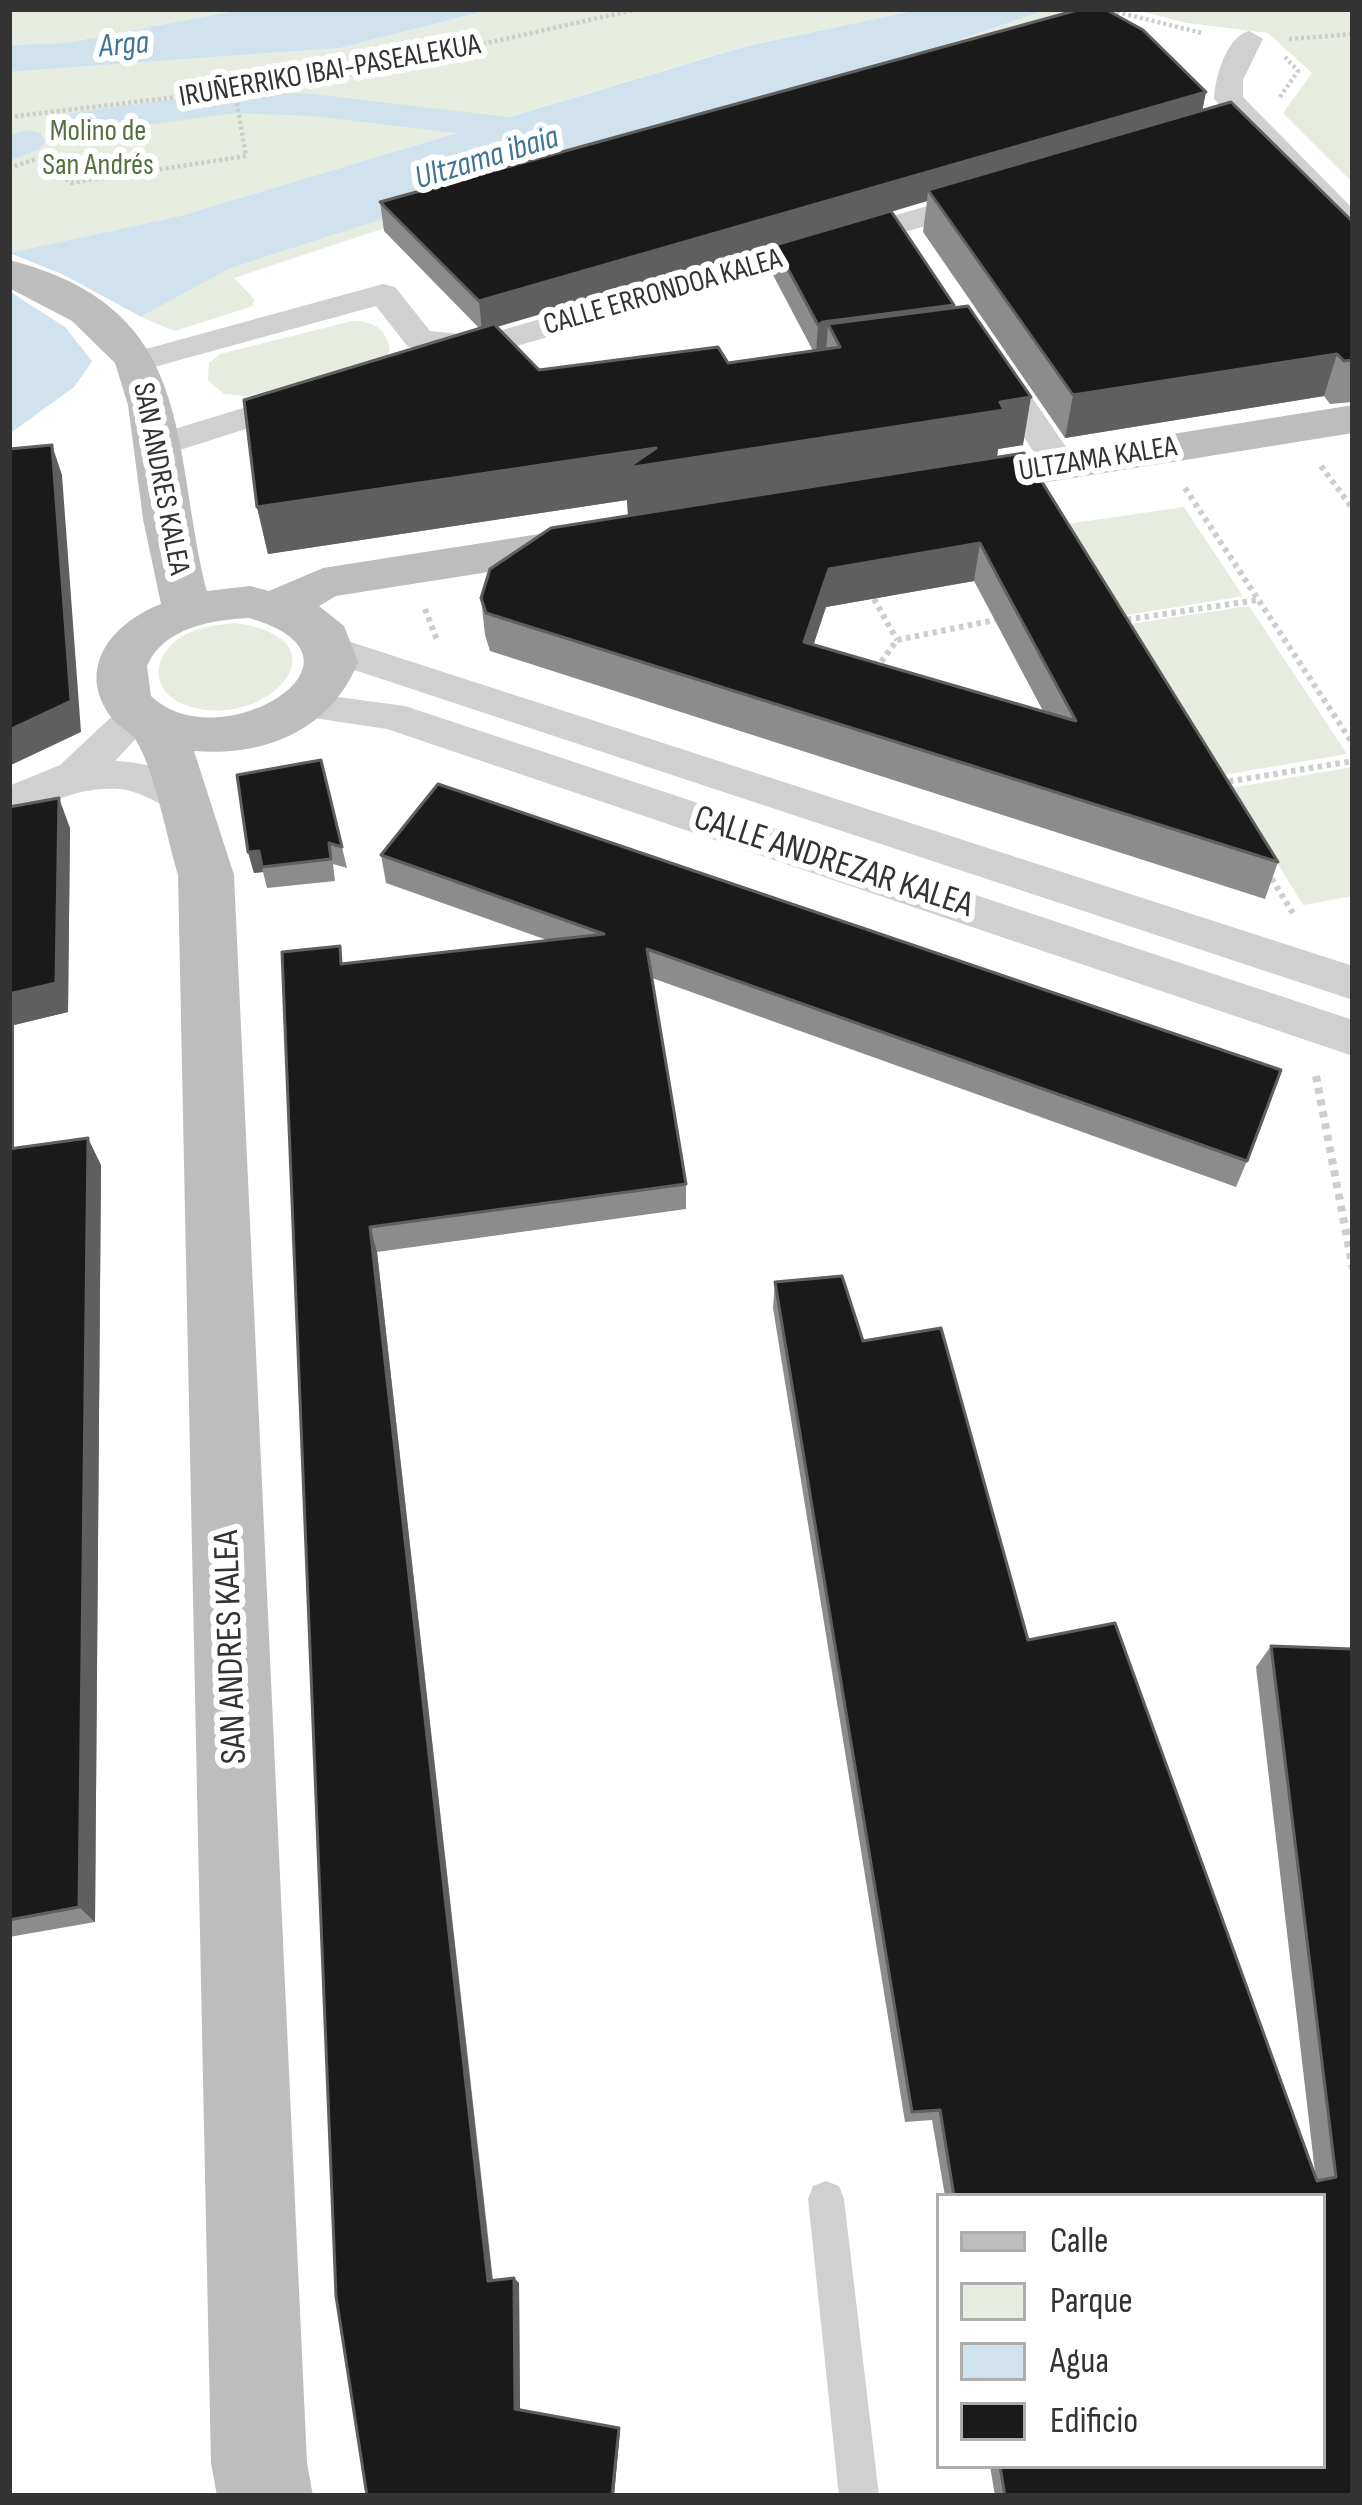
<!DOCTYPE html>
<html>
<head>
<meta charset="utf-8">
<style>
  body { margin:0 }
  #map { position:relative; width:1362px; height:2505px; overflow:hidden; background:#fff; font-family:"Sofia Sans Condensed",sans-serif }
  canvas { display:block }
  .frame { position:absolute; inset:0; border:12px solid #333; pointer-events:none }
  .legend { position:absolute; left:936px; top:2193px; width:390px; height:276px; box-sizing:border-box; background:#fff; border:3px solid #adadad; margin:0; padding:15px 21px; list-style:none; font-size:36px; color:#333 }
  .legend li { display:flex; align-items:center; gap:24px; height:60px }
  .legend b { width:60px; border:3px solid #adadad }
</style>
</head>
<body>
<div id="map">
<canvas width="1362" height="2505"></canvas>
<div class="frame"></div>
<ul class="legend">
<li><b style="height:15px;background:#bdbdbd"></b>Calle</li>
<li><b style="height:33px;background:#e6ecdf"></b>Parque</li>
<li><b style="height:33px;background:#cfe2ee"></b>Agua</li>
<li><b style="height:33px;background:#1a1a1a"></b>Edificio</li>
</ul>
</div>
<script>
const context = document.querySelector('canvas').getContext('2d');
context.lineJoin = 'round';
function fillPath(path, color) {
  context.fillStyle = color;
  context.fill(path, 'evenodd');
}
function stroke(path, color, width, dash) {
  context.strokeStyle = color;
  context.lineWidth = width;
  context.lineCap = dash ? 'butt' : 'round';
  context.setLineDash(dash || []);
  context.stroke(path);
}
function write(font, color, halo, rows, align = 'center') {
  context.font = font + ' "Sofia Sans Condensed",sans-serif';
  context.lineWidth = 12;
  context.setLineDash([]);
  context.textBaseline = 'middle';
  context.strokeStyle = halo;
  context.fillStyle = color;
  for (const [text, x, y, turn = 0] of rows) {
    context.save();
    context.translate(x, y);
    context.rotate((+turn || 0) * Math.PI / 180);
    context.textAlign = isNaN(turn) ? turn : align;
    if (halo) context.strokeText(text, 0, 0);
    context.fillText(text, 0, 0);
    context.restore();
  }
}
fillPath(new Path2D(`
  M9,9H245L65,43L9,45Z
  M493,9H922L745,46L180,216L12,253L154,287L927,51L1046,10L1125,9L1070,35L581,163L234,278L254,299L253,306L175,331L140,317L93,360L74,387L9,434V72L340,48Z
  M1134,9H1353V183L1283,113L1312,73L1268,33L1186,23Z
  M352,321C373,321 386,328 390,350L385,359L248,396L224,394L208,380L209,363L220,354Z
  M1184,507L1243,596L1122,616L1067,524Z
  M1249,606L1347,754L1223,775L1130,624Z
  M235,623C352,639 267,732 188,706C151,694 149,658 181,637C197,627 216,625 235,623Z
  M1353,767V896L1303,905L1231,788Z`), '#e6ecdf');
fillPath(new Path2D(`
  M245,9H493L340,48L9,72V45L65,43Z
  M922,9H1077L1046,10L877,68L698,117L230,268L140,317L93,360L74,387L9,434L10,253L180,216L746,46Z`), '#cfe2ee');
fillPath(new Path2D(`
  M9,253L62,274L147,320L96,366L65,327L9,291Z`), '#fff');
fillPath(new Path2D(`
  M236,91L312,94L567,124L580,127L585,135L580,143L567,146L312,116L236,113L78,134L65,131L60,123L65,115L78,112Z
  M27,130L40,133L45,141L40,149L9,161V136Z`), '#cfe2ee');
stroke(new Path2D(`
  M1105,9L1202,33
  M1289,39L1353,34
  M1280,97L1298,71L1285,57
  M9,117L327,79L638,9
  M9,168L39,158L71,183L246,156L235,92`), '#cdcdcd', 4.5, [3, 3]);
stroke(new Path2D(`
  M1321,466L1353,509
  M1185,488L1353,744
  M874,599L897,640
  M425,609L437,640
  M1118,621L1257,600
  M876,669L897,640L995,620
  M1220,783L1353,761
  M1267,871L1294,915`), '#cdcdcd', 6, [4.5, 4.5]);
stroke(new Path2D(`
  M1316,1076L1353,1269`), '#cdcdcd', 8, [6, 6]);
fillPath(new Path2D(`
  M826,2181L839,2186L844,2199L879,2496H839L808,2199L813,2186Z`), '#d0d0d0');
fillPath(new Path2D(`
  M1249,31L1263,39L1243,80V97L1353,209V236L1342,234L1214,99C1215,78 1226,37 1249,31Z
  M989,188L1004,197L1000,204L483,356L408,347L376,306L136,372L124,369L119,362L124,355L383,284L395,287L430,331L482,336Z
  M991,352L1003,355L1079,466L1074,474H1048L1043,466L974,362L979,355Z
  M312,387L324,390L329,397L324,404L158,457L145,454L140,446L145,438Z
  M332,636L1353,966V1000L318,658L312,649L318,640Z
  M308,693L405,706L1353,1020V1056L387,729L294,715L288,706L294,697Z
  M138,702L152,705L158,715L115,761C142,761 192,775 206,799L200,809C169,818 149,791 119,789C77,786 48,805 9,817V786L60,765L124,705Z`), '#d0d0d0');
fillPath(new Path2D(`
  M9,260C198,308 170,441 207,591L250,586L269,591L323,568L603,524L620,529L627,539L620,549L603,554L336,596L319,606L344,626L358,662C331,730 265,757 194,751L234,875L307,2463L313,2496H217L211,2463L178,875C167,838 155,773 137,742C132,732 118,727 111,717C75,668 112,623 161,604L143,519L128,405L115,363L72,321L9,288ZM249,618C392,659 218,762 151,696L147,666C163,628 211,620 249,618Z
  M1353,405V433L948,498L931,494L925,484L931,474L948,470Z`), '#bdbdbd');
fillPath(new Path2D(`
  M1206,92L1202,111L1353,222V402L1330,404L1324,396L1065,438L923,232L927,201L891,212L954,305V308L1023,445L998,449L997,457L628,515L627,500L268,554L257,507L479,328L384,231L380,202ZM775,246L773,275L813,351L728,363L539,370L497,327Z
  M1024,453L1278,862L1265,899L490,651L485,635L481,598ZM974,581L1043,711L813,645L826,607Z
  M321,760L347,868L333,864L335,881L267,888L263,872L254,873L248,852Z
  M9,807L70,828L68,1012L14,1025V1148L101,1165L95,1922L9,1937Z
  M381,855L1247,1161L1236,1187L652,978L686,1184V1209L377,1252L493,2280L514,2278L519,2283L520,2410L620,2429L614,2496H367L343,963L547,940L386,883Z
  M775,1282L863,1341L1028,1640L1316,2181L1256,1667L1271,1646L1353,1649V2496H995L990,2466H1323V2196H945L932,2120L905,2122L773,1308Z`), '#8c8c8c');
fillPath(new Path2D(`
  M1206,92L1200,121L928,190L927,201L482,331L479,301Z
  M954,305L950,335L840,347L828,324L826,352L816,355L818,325L823,322Z
  M1337,354L1324,396L1065,438L1073,395Z
  M1031,397L1023,445L998,449L997,457L628,515L627,500L268,554L257,507L656,448Z
  M52,445L62,475L81,732L9,766V730Z
  M980,543L974,581L826,607L802,680L804,642L829,569Z
  M59,798L70,828L68,1012L14,1025V1177L9,1167V994Z
  M259,851L263,872L254,873L248,852Z
  M88,1138L101,1165L95,1922L79,1907Z
  M370,1227L377,1252L493,2286L488,2281Z
  M514,2278L519,2283L520,2410L515,2409Z
  M619,2428L620,2429L614,2496H612Z`), '#5f5f5f');
const building = new Path2D(`
  M1081,9H1105L1143,30L1206,92L479,301L380,202Z
  M1231,102L1353,222V360L1344,361L1337,354L1073,395L928,190Z
  M891,211L954,305L823,322L818,325L775,245Z
  M968,306L1031,397L1000,402L1004,410L627,468L656,448L257,507L244,400L494,324L539,370L718,347L728,363L840,347L828,324Z
  M52,445L71,701L9,730V449Z
  M1024,453L1278,862L486,613L481,598L490,569L551,528ZM980,543L1001,583L1076,721L804,642L829,569Z
  M321,760L342,847L329,843L331,859L262,867L259,851L248,852L237,775Z
  M438,784L1281,1070L1247,1161L647,949L686,1184L370,1227L488,2281L514,2278L515,2409L619,2428L612,2496H367L336,2296L282,952L340,946L341,964L604,934L381,855Z
  M59,798L56,983L9,994V807Z
  M88,1138L79,1907L9,1920V1149Z
  M842,1276L863,1341L941,1328L1028,1640L1115,1623L1317,2181L1336,2177L1271,1646L1353,1649V2496H1005L1000,2466H1323V2196H954L940,2110L912,2112L775,1282Z`);
fillPath(building, '#1a1a1a');
stroke(building, '#5f5f5f', 3);
write('30px', '#333', '#fff', [
  ["IRUÑERRIKO IBAI-PASEALEKUA",330,72,-10],
  ["CALLE ERRONDOA KALEA",663,293,-16],
  ["ULTZAMA KALEA",1098,460,-9],
  ["SAN ANDRES KALEA",160,479,79]
]);
write('30px', '#56703f', '#fff', [
  ["Molino de",98,132],
  ["San Andrés",98,166]
]);
write('italic 33px', '#3f7597', '#fff', [
  ["Arga",124,46,-5],
  ["Ultzama ibaia",487,159,-17]
]);
write('36px', '#333', '#fff', [
  ["CALLE ANDREZAR KALEA",833,863,18],
  ["SAN ANDRES KALEA",232,1647,-92]
]);
</script>
</body>
</html>
